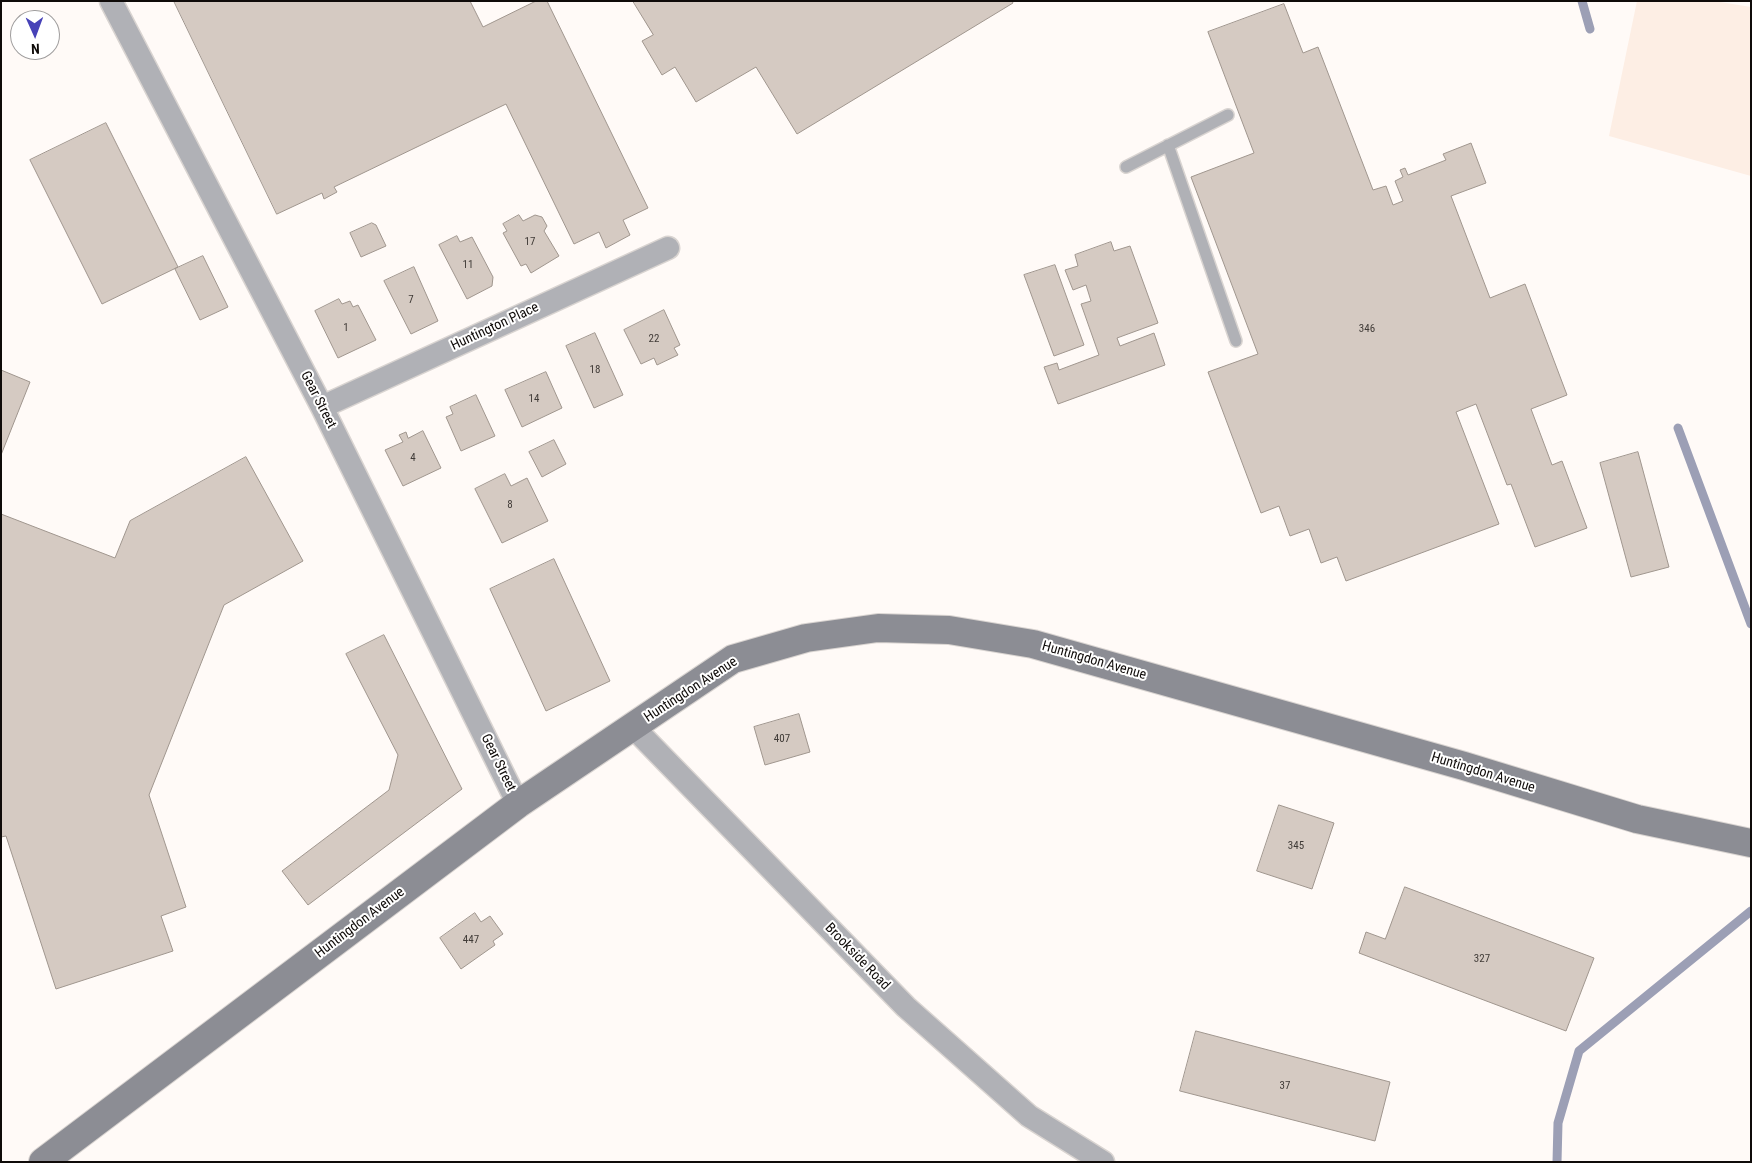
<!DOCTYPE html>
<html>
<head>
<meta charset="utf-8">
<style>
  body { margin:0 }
  #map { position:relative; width:1752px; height:1163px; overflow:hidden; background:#fffaf7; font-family:"Roboto Condensed",sans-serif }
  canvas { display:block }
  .frame { position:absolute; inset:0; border:2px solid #0f0b09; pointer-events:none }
  .north { position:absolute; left:10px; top:10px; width:50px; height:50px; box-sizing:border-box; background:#fff; border:1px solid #9f9d9d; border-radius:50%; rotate:178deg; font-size:14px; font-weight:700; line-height:20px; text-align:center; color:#0f0b09 }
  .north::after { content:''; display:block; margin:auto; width:18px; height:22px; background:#4742b8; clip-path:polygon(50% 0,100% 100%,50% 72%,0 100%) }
</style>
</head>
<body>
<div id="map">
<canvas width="1752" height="1163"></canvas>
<div class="frame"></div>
<div class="north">N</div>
</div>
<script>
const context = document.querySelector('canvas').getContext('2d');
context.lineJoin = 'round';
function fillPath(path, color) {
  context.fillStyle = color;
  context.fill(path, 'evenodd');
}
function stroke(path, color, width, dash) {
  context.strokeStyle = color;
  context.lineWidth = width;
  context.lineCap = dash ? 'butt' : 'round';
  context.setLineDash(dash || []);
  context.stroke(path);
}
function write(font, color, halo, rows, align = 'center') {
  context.font = font + ' "Roboto Condensed",sans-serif';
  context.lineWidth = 4;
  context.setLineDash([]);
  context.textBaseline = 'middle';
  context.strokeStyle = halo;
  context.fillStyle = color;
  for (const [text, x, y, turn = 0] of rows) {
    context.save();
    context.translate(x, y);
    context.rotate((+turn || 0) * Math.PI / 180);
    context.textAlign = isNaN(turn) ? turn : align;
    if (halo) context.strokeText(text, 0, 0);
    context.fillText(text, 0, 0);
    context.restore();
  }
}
fillPath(new Path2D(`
  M1637,1H1714L1751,7V176L1609,136Z`), '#fdeee4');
stroke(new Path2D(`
  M1582,1L1590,29
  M1678,428L1751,624
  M1557,1162L1558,1123L1579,1051L1751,911`), '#9c9fb5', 9);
const building = new Path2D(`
  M174,1H470L483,27L536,1H547L648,208L623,220L630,235L606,248L599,232L574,244L506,104L334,187L337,192L324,199L322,193L277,214Z
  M633,1H1012L1013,3L797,134L756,67L696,102L675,67L662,75L642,41L653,35Z
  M1284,4L1303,53L1318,47L1373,190L1386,186L1393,205L1403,201L1395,181L1403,177L1400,170L1405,168L1408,175L1446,160L1443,154L1471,143L1486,183L1451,196L1490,298L1525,284L1567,395L1531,409L1552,465L1562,461L1587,528L1535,547L1511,484L1507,485L1476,404L1456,412L1499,524L1346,581L1337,557L1321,563L1309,529L1290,536L1279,506L1261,513L1208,372L1258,354L1191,177L1254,153L1208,32Z
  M106,123L178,267L102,304L30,160Z
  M519,215L523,221L535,215L542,217L547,226L544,231L559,256L531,273L526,264L521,266L503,233L507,231L503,224Z
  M372,223L376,225L386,246L361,257L350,233Z
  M457,236L460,242L472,237L493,277L492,286L467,299L439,245Z
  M1111,242L1114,251L1130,246L1158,323L1117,338L1120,346L1154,333L1165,365L1058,404L1044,367L1057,363L1059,370L1099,355L1081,304L1091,301L1086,285L1073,290L1065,270L1078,266L1075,255Z
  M203,256L228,307L200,320L175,269Z
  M1055,265L1084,345L1054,356L1024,275Z
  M414,267L438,321L411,334L384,281Z
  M339,299L342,304L350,301L353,307L358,305L376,340L338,358L315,311Z
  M664,310L680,345L674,348L678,355L657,365L654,358L641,364L624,330Z
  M595,333L623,395L594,408L566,346Z
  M1,370L30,382L1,455Z
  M546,372L562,408L522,427L505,390Z
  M476,395L495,436L461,451L446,417L453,414L450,407Z
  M423,431L441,468L403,486L385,450L403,442L399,435L406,432L408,438Z
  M554,440L566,464L542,477L529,452Z
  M1638,452L1669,567L1631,577L1600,463Z
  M246,457L303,561L224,605L149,795L186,907L161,916L173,951L56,989L6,836L1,837V514L115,558L130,521Z
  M505,474L511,486L527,478L548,521L502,543L475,489Z
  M554,559L610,681L546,711L490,589Z
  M384,635L462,789L308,905L282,871L389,790L398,755L346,654Z
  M799,714L810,752L765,765L754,727Z
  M1279,805L1334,823L1312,889L1257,871Z
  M1405,887L1594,958L1566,1031L1359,953L1366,932L1385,939Z
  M475,913L481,922L490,916L503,934L493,941L495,945L461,969L440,938Z
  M1196,1031L1390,1082L1375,1141L1180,1091Z`);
fillPath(building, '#d5cac2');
stroke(building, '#a0968e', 1);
const service = new Path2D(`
  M1168,145L1236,341
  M1126,167L1228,115`);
const minor = new Path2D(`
  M111,1L322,407L518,804
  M322,407L668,248
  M633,727L906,1007L1029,1116L1103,1162`);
const secondary = new Path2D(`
  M43,1162L518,804L733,659L806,638L878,628L949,630L1033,644L1464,766L1637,819L1751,843`);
stroke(service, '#d9d4d1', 14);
stroke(minor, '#d9d4d1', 25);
stroke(secondary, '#d9d4d1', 30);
stroke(service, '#b0b1b6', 11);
stroke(minor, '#b0b1b6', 22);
stroke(secondary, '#8c8d94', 28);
write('11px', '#403b37', null, [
  ["17",530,242],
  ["11",468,265],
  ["7",411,300],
  ["1",346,328],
  ["346",1367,329],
  ["22",654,339],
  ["18",595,370],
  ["14",534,399],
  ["4",413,458],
  ["8",510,505],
  ["407",782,739],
  ["345",1296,846],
  ["447",471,940],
  ["327",1482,959],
  ["37",1285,1086]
]);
write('14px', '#0f0b09', '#fff', [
  ["Huntington Place",495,327,-25],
  ["Gear Street",318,400,63],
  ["Huntingdon Avenue",1094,661,16],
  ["Huntingdon Avenue",691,690,-33],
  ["Gear Street",498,763,64],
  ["Huntingdon Avenue",1483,773,17],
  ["Huntingdon Avenue",360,923,-37],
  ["Brookside Road",857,957,46]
]);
</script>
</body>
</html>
